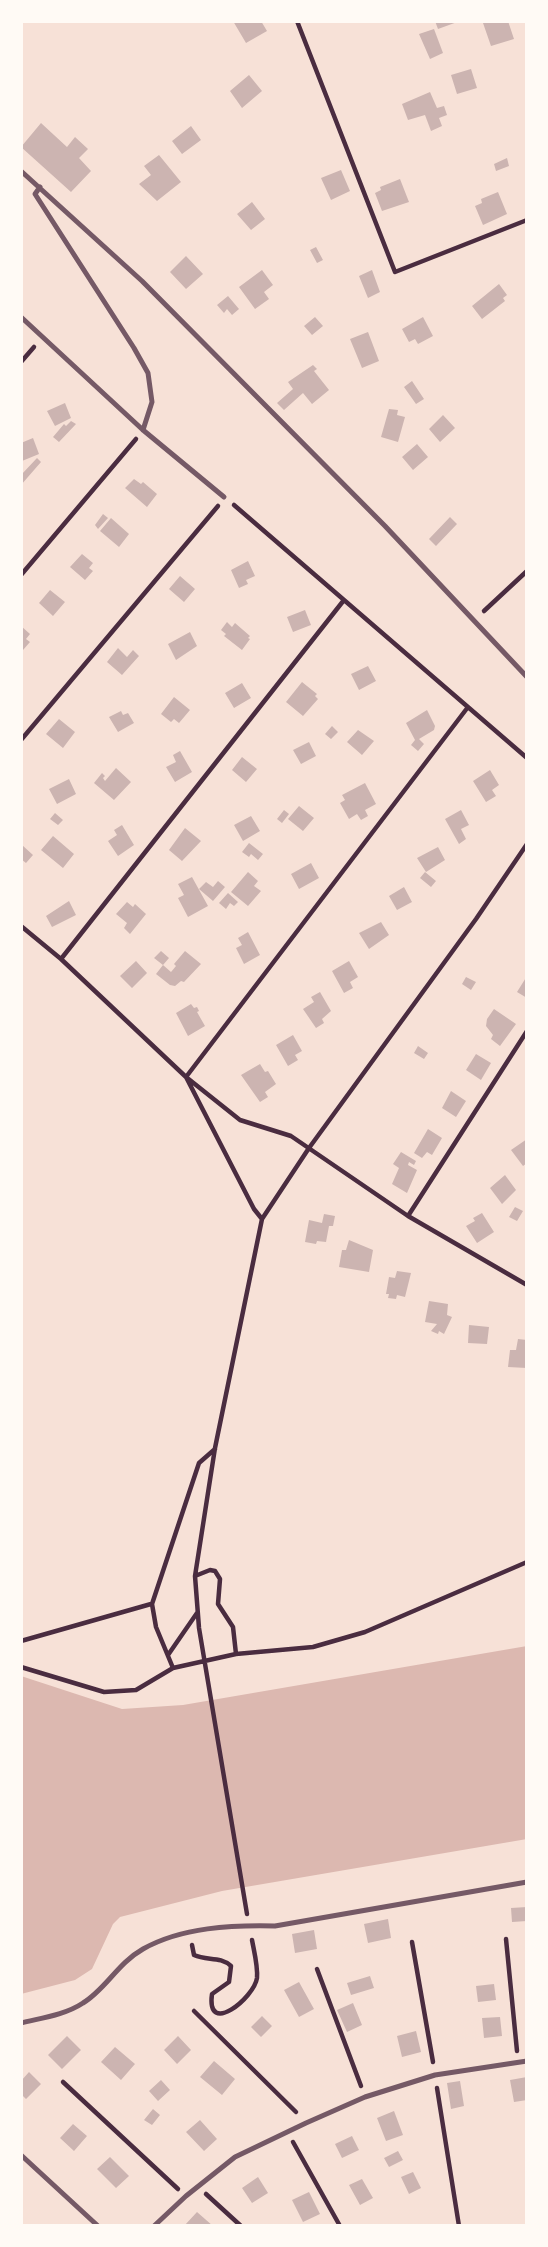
<!DOCTYPE html>
<html>
<head>
<meta charset="utf-8">
<style>
  body { margin:0 }
  #map { position:relative; width:548px; height:2247px; overflow:hidden; background:#f7e1d7; font-family:Raleway,sans-serif }
  canvas { display:block }
  .frame { position:absolute; inset:0; border:23px solid #fffaf5; pointer-events:none }
</style>
</head>
<body>
<div id="map">
<canvas width="548" height="2247"></canvas>
<div class="frame"></div>
</div>
<script>
const context = document.querySelector('canvas').getContext('2d');
context.lineJoin = 'round';
function fillPath(path, color) {
  context.fillStyle = color;
  context.fill(path, 'evenodd');
}
function stroke(path, color, width, dash) {
  context.strokeStyle = color;
  context.lineWidth = width;
  context.lineCap = dash ? 'butt' : 'round';
  context.setLineDash(dash || []);
  context.stroke(path);
}
fillPath(new Path2D(`
  M527,1646V1839L222,1891L120,1917L113,1924L92,1969L75,1980L21,1994V1676L122,1709L183,1705Z`), '#dcb8b0');
fillPath(new Path2D(`
  M233,21H261L267,31L246,43Z
  M435,21H460L438,29Z
  M488,21H508L514,39L491,46L483,23Z
  M434,29L443,53L430,59L419,34Z
  M471,69L477,88L457,94L451,75Z
  M249,75L262,91L242,108L230,91Z
  M430,92L437,108L444,106L447,115L439,118L442,126L431,131L425,115L408,120L402,104Z
  M41,123L67,147L75,137L88,149L79,158L91,171L71,192L21,147Z
  M191,126L201,140L182,154L172,141Z
  M159,155L181,182L157,201L139,184L151,175L144,166Z
  M507,158L509,166L496,171L494,164Z
  M341,170L350,191L331,200L321,178Z
  M400,179L409,202L382,211L375,193L381,190L380,187Z
  M498,192L507,214L483,225L475,206L482,203L481,199Z
  M252,202L265,219L251,230L237,214Z
  M316,247L323,260L317,263L310,250Z
  M186,256L203,274L186,289L170,272Z
  M262,270L273,285L264,292L269,299L255,309L239,287Z
  M372,270L380,292L368,298L359,276Z
  M499,284L507,295L503,298L505,301L482,319L472,306Z
  M228,296L239,309L232,315L227,309L224,313L217,305Z
  M315,317L323,326L312,335L304,326Z
  M423,317L433,336L418,344L415,339L409,342L402,329Z
  M368,332L379,361L362,368L350,339Z
  M313,365L317,369L314,371L329,390L312,404L303,393L284,410L277,403L293,389L288,382Z
  M412,381L424,399L416,404L404,387Z
  M65,403L71,418L55,426L47,411Z
  M389,409L398,410L397,415L405,417L398,442L381,437Z
  M443,415L455,428L440,442L429,429Z
  M71,421L76,424L59,442L53,437L64,424L66,426Z
  M33,438L39,454L22,461L21,443Z
  M417,444L428,457L413,470L402,457Z
  M37,458L41,462L21,485V475Z
  M134,479L141,484L143,482L157,494L147,507L125,488Z
  M103,514L108,518L98,529L95,525Z
  M450,517L457,524L436,546L429,539Z
  M111,518L129,534L119,547L100,531Z
  M82,554L93,563L89,568L93,571L85,580L70,567Z
  M248,561L255,576L246,580L248,584L239,588L231,570Z
  M180,576L195,589L184,602L169,589Z
  M50,590L65,602L53,616L39,603Z
  M305,610L311,625L293,632L287,617Z
  M227,622L232,627L235,623L250,636L248,638L250,639L242,650L224,636L226,634L221,630Z
  M21,626L30,634L26,639L30,642L23,650Z
  M190,632L197,646L176,660L168,644Z
  M118,648L127,657L133,650L139,656L122,675L107,662Z
  M368,666L376,681L359,690L351,674Z
  M302,682L317,694L315,696L318,699L303,716L286,702Z
  M242,683L251,698L234,708L225,693Z
  M174,697L190,710L179,723L174,719L171,722L161,714Z
  M427,710L435,726L434,730L419,739L424,744L418,751L411,745L415,740L406,723Z
  M121,711L123,715L128,713L134,723L118,732L109,717Z
  M59,719L75,732L63,748L46,734Z
  M332,726L338,732L331,739L325,734Z
  M358,730L374,741L362,755L347,742Z
  M309,742L316,756L301,764L293,750Z
  M180,751L192,772L175,782L166,767L176,762L173,755Z
  M242,757L257,769L246,782L232,770Z
  M116,768L131,782L114,800L94,783L102,773L105,776L103,778L105,781Z
  M490,770L499,785L492,790L496,796L486,802L473,781Z
  M69,779L76,794L57,804L49,789Z
  M365,783L376,804L365,810L368,816L361,820L357,814L349,819L340,803L345,800L342,795Z
  M299,806L314,818L303,831L288,819Z
  M284,810L289,814L282,823L277,819Z
  M461,810L469,825L461,829L466,839L459,844L445,819Z
  M55,813L63,820L58,825L50,819Z
  M251,816L260,831L243,841L234,825Z
  M122,825L134,845L118,856L108,841L117,835L114,830Z
  M185,828L201,841L182,861L169,850Z
  M53,836L74,854L63,868L41,850Z
  M249,843L263,854L258,860L251,854L249,857L242,852Z
  M22,845L33,855L26,863L21,859Z
  M438,847L445,860L426,872L417,858Z
  M311,863L319,878L299,889L291,874Z
  M248,872L258,881L254,886L261,891L248,906L231,892Z
  M425,872L436,881L431,887L420,878Z
  M192,877L208,906L188,917L178,898L184,895L178,884Z
  M218,881L225,887L213,901L199,889L206,882L213,887Z
  M404,887L412,902L397,910L389,896Z
  M228,893L238,902L234,906L230,903L226,909L219,903Z
  M69,901L76,915L52,927L46,916Z
  M127,902L133,907L135,904L146,914L130,934L124,928L127,923L116,914Z
  M381,922L389,935L369,949L359,933Z
  M248,932L260,955L244,964L236,948L242,945L238,938Z
  M161,951L169,958L163,965L171,972L176,966L174,964L185,951L201,964L184,982L181,981L175,986L170,985L156,974L163,965L154,958Z
  M136,961L147,973L132,988L120,976Z
  M349,961L358,977L350,982L353,988L344,993L332,971Z
  M527,976V998L517,992Z
  M466,977L476,982L471,990L462,984Z
  M320,992L331,1011L322,1019L324,1023L316,1028L303,1009L314,1002L311,997Z
  M191,1004L194,1008L197,1007L199,1011L197,1012L205,1026L188,1036L176,1013Z
  M494,1009L516,1024L500,1046L491,1039L493,1035L486,1026L487,1019Z
  M293,1035L302,1051L295,1055L298,1060L288,1066L276,1045Z
  M418,1046L428,1053L424,1059L414,1053Z
  M476,1054L491,1063L481,1080L466,1070Z
  M260,1064L265,1072L268,1071L276,1084L265,1092L268,1097L260,1102L241,1075Z
  M451,1091L466,1101L456,1117L442,1108Z
  M428,1129L442,1138L432,1155L427,1152L422,1158L414,1153Z
  M527,1139V1163L523,1166L511,1150Z
  M401,1152L416,1161L414,1165L409,1162L408,1165L417,1170L407,1193L392,1184L399,1168L393,1164Z
  M505,1175L516,1190L502,1204L490,1188Z
  M515,1207L523,1211L517,1221L509,1217Z
  M482,1213L494,1232L477,1243L466,1226L475,1221L473,1218Z
  M324,1214L335,1216L333,1226H329L326,1242L317,1241L316,1244L305,1242L309,1220L322,1223Z
  M349,1240L373,1250L369,1272L339,1267L342,1250H346Z
  M397,1271L411,1273L405,1297L397,1295L396,1299L388,1298L389,1294H386L389,1277L395,1278Z
  M429,1301L448,1304L447,1315L452,1317L444,1334L439,1331L438,1334L431,1331L437,1324L425,1322Z
  M469,1325L489,1327L487,1344L468,1343Z
  M518,1339L527,1340V1368L508,1367L510,1350H516Z
  M527,1907V1921L512,1922L511,1908Z
  M388,1919L391,1938L368,1943L364,1924Z
  M314,1930L317,1949L295,1953L292,1934Z
  M370,1976L374,1988L351,1995L347,1983Z
  M299,1982L314,2009L299,2017L284,1990Z
  M494,1984L496,2000L478,2002L476,1986Z
  M353,2003L362,2025L347,2032L337,2010Z
  M262,2016L272,2026L261,2037L251,2027Z
  M500,2017L502,2036L484,2038L482,2018Z
  M416,2031L421,2052L402,2057L397,2036Z
  M67,2036L81,2050L62,2069L48,2055Z
  M178,2036L191,2050L177,2064L164,2050Z
  M115,2047L135,2064L121,2080L101,2062Z
  M214,2061L235,2079L222,2095L200,2077Z
  M29,2072L41,2084L26,2099L21,2094V2081Z
  M527,2077V2100L514,2102L510,2080Z
  M161,2080L170,2090L158,2101L149,2091Z
  M460,2081L464,2106L451,2109L447,2083Z
  M153,2109L160,2115L152,2125L144,2120Z
  M394,2111L403,2135L386,2141L377,2118Z
  M200,2120L217,2139L204,2151L186,2132Z
  M73,2124L87,2136L74,2151L60,2138Z
  M352,2136L359,2150L342,2158L335,2144Z
  M398,2151L403,2160L389,2167L384,2158Z
  M110,2157L129,2176L116,2188L97,2169Z
  M413,2172L421,2188L409,2194L401,2177Z
  M258,2177L268,2193L252,2203L242,2188Z
  M362,2179L373,2198L360,2205L349,2185Z
  M309,2192L320,2214L303,2222L292,2200Z
  M197,2212L213,2226H184Z`), '#ccb4b1');
stroke(new Path2D(`
  M297,21L395,272L527,220
  M21,362L34,347
  M234,505L527,758
  M21,575L136,439
  M484,611L527,571
  M468,707L186,1077L240,1120L291,1136L408,1216L527,1285
  M21,740L218,506
  M21,926L61,959L186,1077L254,1209L262,1219
  M61,959L344,600
  M408,1216L527,1031
  M195,1576L210,1570L215,1571L220,1579L218,1604L233,1627L236,1654
  M21,1641L151,1604
  M168,1655L197,1613
  M21,1667L104,1692L136,1690L173,1668L236,1654L313,1647L365,1632L527,1562
  M173,1668L156,1627L152,1604L199,1463L215,1449
  M247,1914L199,1628L195,1576L215,1448L262,1219L309,1148L476,919L527,844
  M506,1939L517,2051
  M412,1942L433,2062
  M192,1945L194,1955C207,1961 220,1956 231,1966L229,1982L212,1994C206,2037 254,1998 257,1978C258,1966 254,1951 252,1940
  M317,1969L361,2086
  M194,2011L296,2112
  M63,2082L178,2189
  M437,2088L459,2226
  M293,2142L340,2226
  M206,2194L241,2226`), '#4a2c40', 4.5);
stroke(new Path2D(`
  M21,171L142,281L385,526L527,677
  M40,187L35,194L134,348L148,373L152,402L143,430
  M21,317L143,430L224,497
  M21,2023C41,2018 65,2015 83,2003C105,1990 118,1963 143,1949C182,1927 232,1925 275,1926L527,1882
  M21,2155L98,2226
  M154,2226L186,2196L235,2157L306,2123L365,2097L435,2075L527,2061`), '#755966', 5);
</script>
</body>
</html>
